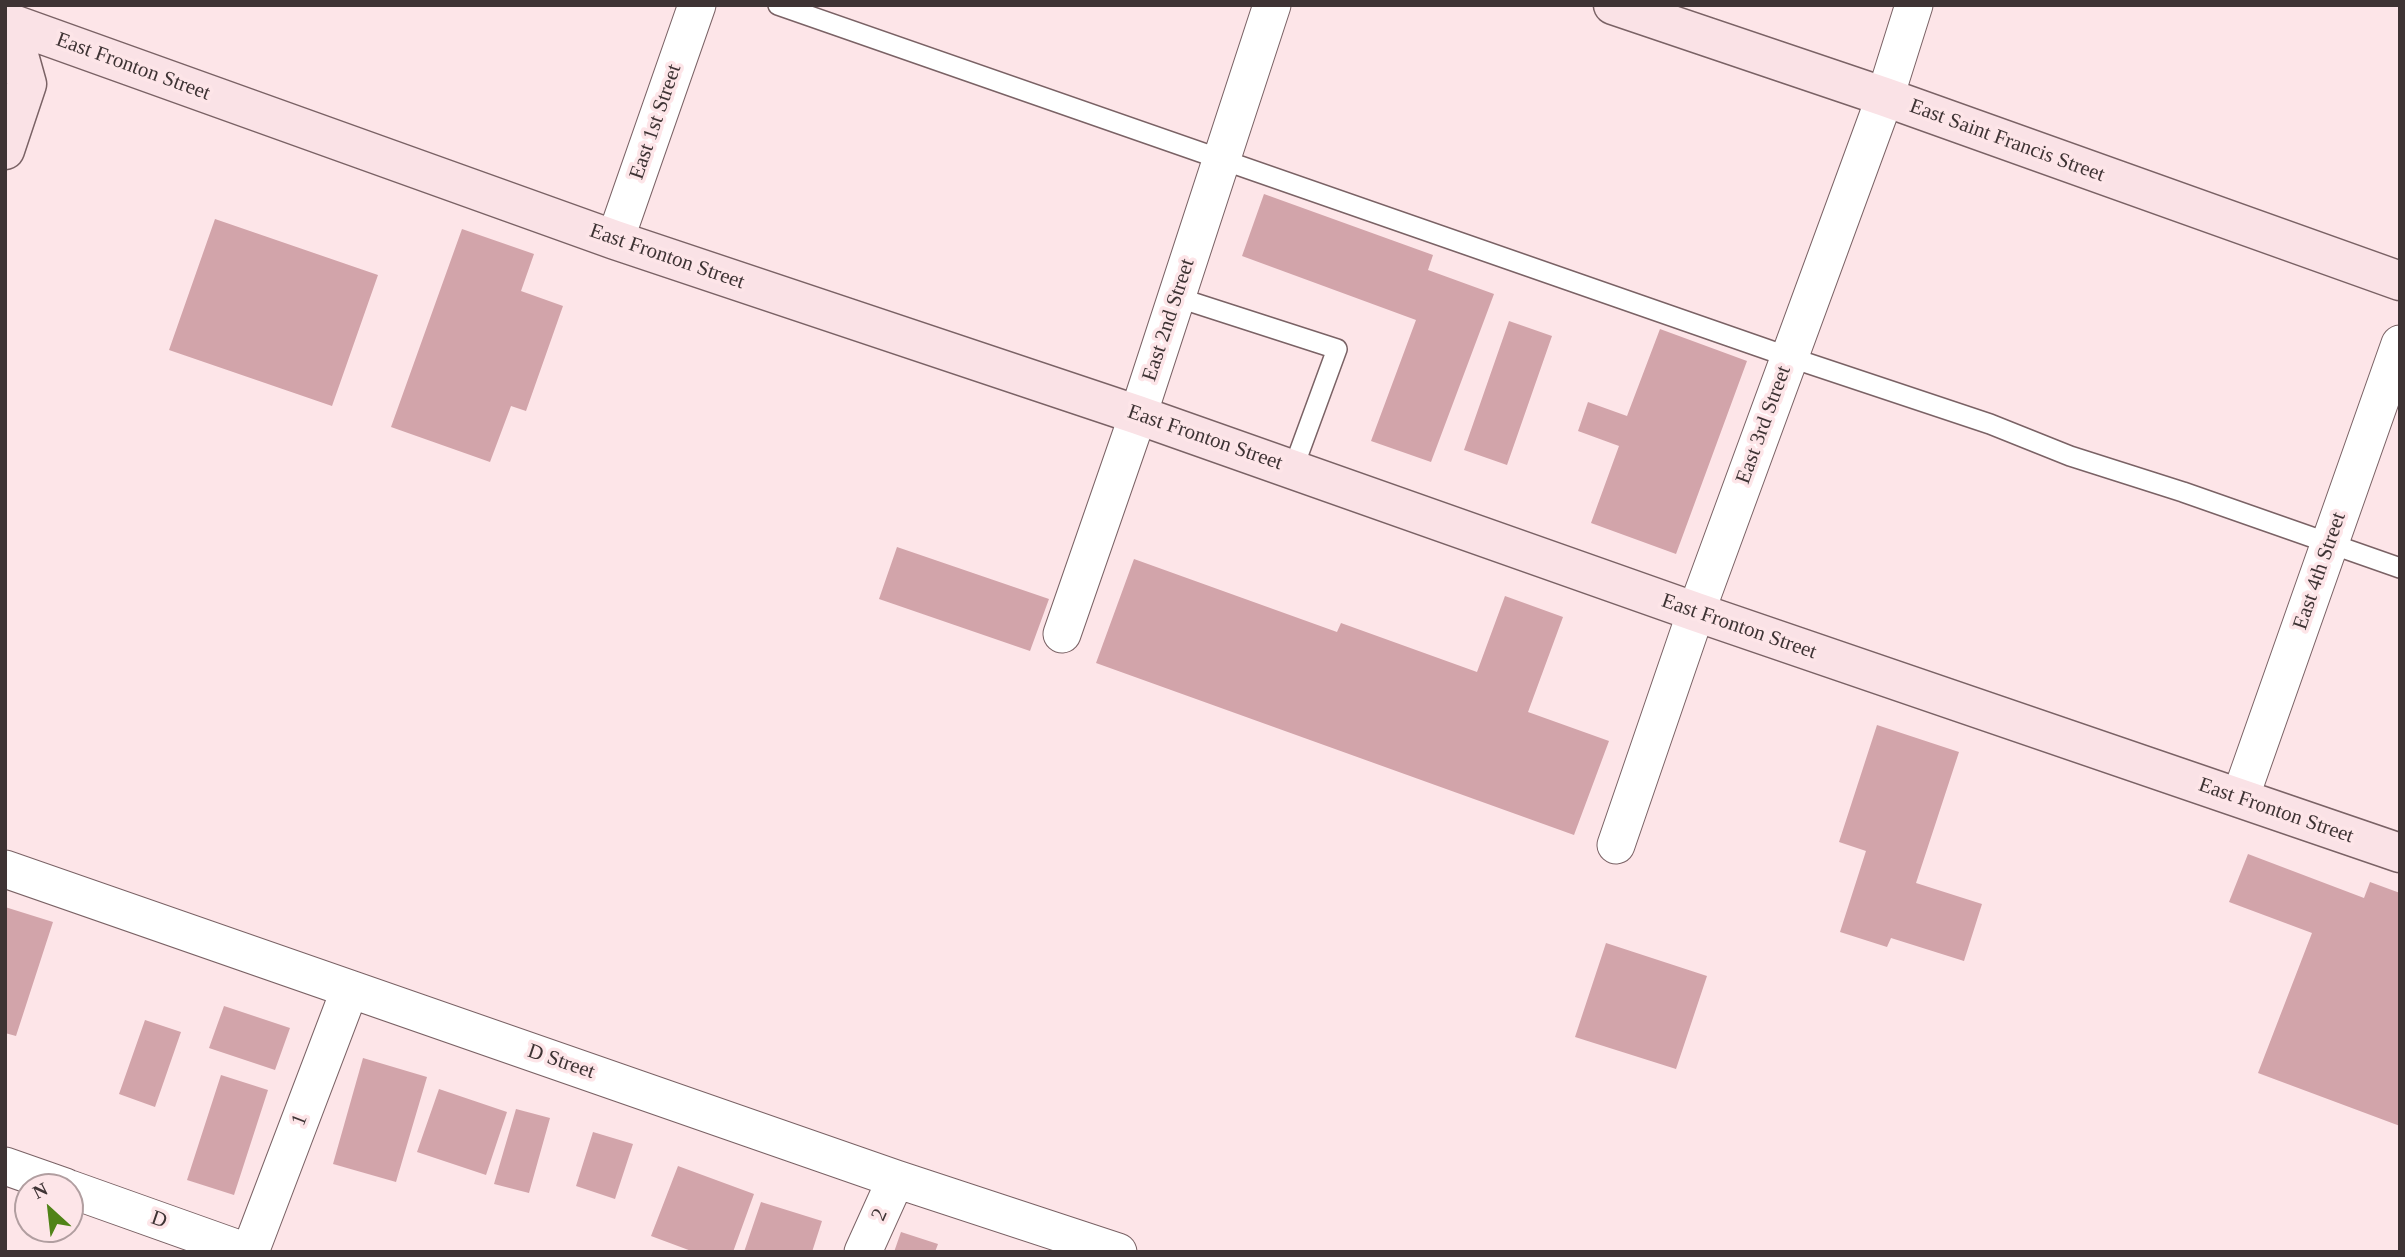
<!DOCTYPE html>
<html>
<head>
<meta charset="utf-8">
<style>
  body { margin:0 }
  #map { position:relative; width:2405px; height:1257px; overflow:hidden; background:#fde5e8; font-family:"Times New Roman",serif }
  canvas { display:block }
  .frame { position:absolute; inset:0; border:7px solid #3e3334; pointer-events:none }
  .north { position:absolute; left:14px; top:1173px; width:70px; height:70px; box-sizing:border-box; background:#fde5e8; border:2px solid #b19ea0; border-radius:50%; rotate:333deg; font-size:19px; font-weight:700; line-height:28px; text-align:center; color:#3e3334 }
  .north::after { content:''; display:block; margin:auto; width:24px; height:32px; background:#508317; clip-path:polygon(50% 0,100% 100%,50% 72%,0 100%) }
</style>
</head>
<body>
<div id="map">
<canvas width="2405" height="1257"></canvas>
<div class="frame"></div>
<div class="north">N</div>
</div>
<script>
const context = document.querySelector('canvas').getContext('2d');
context.lineJoin = 'round';
function fillPath(path, color) {
  context.fillStyle = color;
  context.fill(path, 'evenodd');
}
function stroke(path, color, width, dash) {
  context.strokeStyle = color;
  context.lineWidth = width;
  context.lineCap = dash ? 'butt' : 'round';
  context.setLineDash(dash || []);
  context.stroke(path);
}
function write(font, color, halo, rows, align = 'center') {
  context.font = font + ' "Times New Roman",serif';
  context.lineWidth = 7;
  context.setLineDash([]);
  context.textBaseline = 'middle';
  context.strokeStyle = halo;
  context.fillStyle = color;
  for (const [text, x, y, turn = 0] of rows) {
    context.save();
    context.translate(x, y);
    context.rotate((+turn || 0) * Math.PI / 180);
    context.textAlign = isNaN(turn) ? turn : align;
    if (halo) context.strokeText(text, 0, 0);
    context.fillText(text, 0, 0);
    context.restore();
  }
}
fillPath(new Path2D(`
  M1264,194L1433,255L1428,270L1494,294L1431,462L1371,441L1416,320L1242,256Z
  M215,219L378,275L332,406L169,350Z
  M462,229L534,254L521,291L563,306L526,411L511,406L490,462L391,427Z
  M1509,321L1552,336L1507,465L1464,450Z
  M1660,329L1747,361L1676,554L1591,523L1619,446L1578,431L1588,402L1627,416Z
  M897,547L1049,599L1030,651L879,599Z
  M1134,559L1337,632L1341,623L1477,672L1505,596L1563,617L1528,712L1609,741L1574,835L1096,663Z
  M1877,725L1959,752L1916,883L1982,904L1964,961L1891,938L1887,947L1840,932L1866,851L1839,842Z
  M2248,854L2364,898L2370,882L2400,893V1126L2258,1073L2312,933L2229,902Z
  M5,907L53,922L16,1036L5,1033Z
  M1606,943L1707,976L1676,1069L1575,1037Z
  M224,1006L290,1028L275,1070L209,1048Z
  M145,1020L181,1032L155,1107L119,1094Z
  M363,1058L427,1077L396,1182L333,1164Z
  M221,1075L268,1090L234,1195L187,1180Z
  M439,1089L507,1112L486,1175L417,1152Z
  M516,1109L550,1118L529,1193L494,1184Z
  M593,1132L633,1144L615,1199L576,1186Z
  M678,1166L754,1194L733,1252H694L651,1236Z
  M761,1202L822,1221L812,1252H744Z
  M901,1232L938,1244L935,1252H894Z`), '#d2a4aa');
const lane = new Path2D(`
  M778,5L1789,357L1990,424L2070,456L2183,492L2400,568
  M1176,297L1337,349L1293,469`);
const street = new Path2D(`
  M615,240L697,5
  M1062,634L1138,415L1272,5
  M2240,798L2400,344
  M1616,845L1696,612L1885,97L1914,5
  M5,869L896,1179L1118,1252
  M5,1166L65,1187
  M70,1189L247,1252
  M250,1252L350,989
  M863,1252L896,1179`);
const secondary = new Path2D(`
  M1613,5L1885,97L2400,281
  M10,23L615,240L1138,415L1696,612L2400,853
  M5,150L27,84L10,23`);
stroke(lane, '#7a6265', 22);
stroke(street, '#7a6265', 39);
stroke(secondary, '#7a6265', 41);
stroke(lane, '#fff', 19);
stroke(street, '#fff', 37);
stroke(secondary, '#fae2e6', 38);
write('21px', '#3e3334', '#fde5e8', [
  ["East Fronton Street",133,67,20],
  ["East 1st Street",656,122,-71],
  ["East Saint Francis Street",2007,141,20],
  ["East Fronton Street",667,257,19],
  ["East 2nd Street",1169,320,-72],
  ["East 3rd Street",1764,425,-70],
  ["East Fronton Street",1205,438,19],
  ["East 4th Street",2320,571,-71],
  ["East Fronton Street",1739,627,19],
  ["East Fronton Street",2276,811,19],
  ["D Street",561,1062,19],
  ["1",300,1120,-69],
  ["2",880,1215,-66],
  ["D",159,1220,19]
]);
</script>
</body>
</html>
